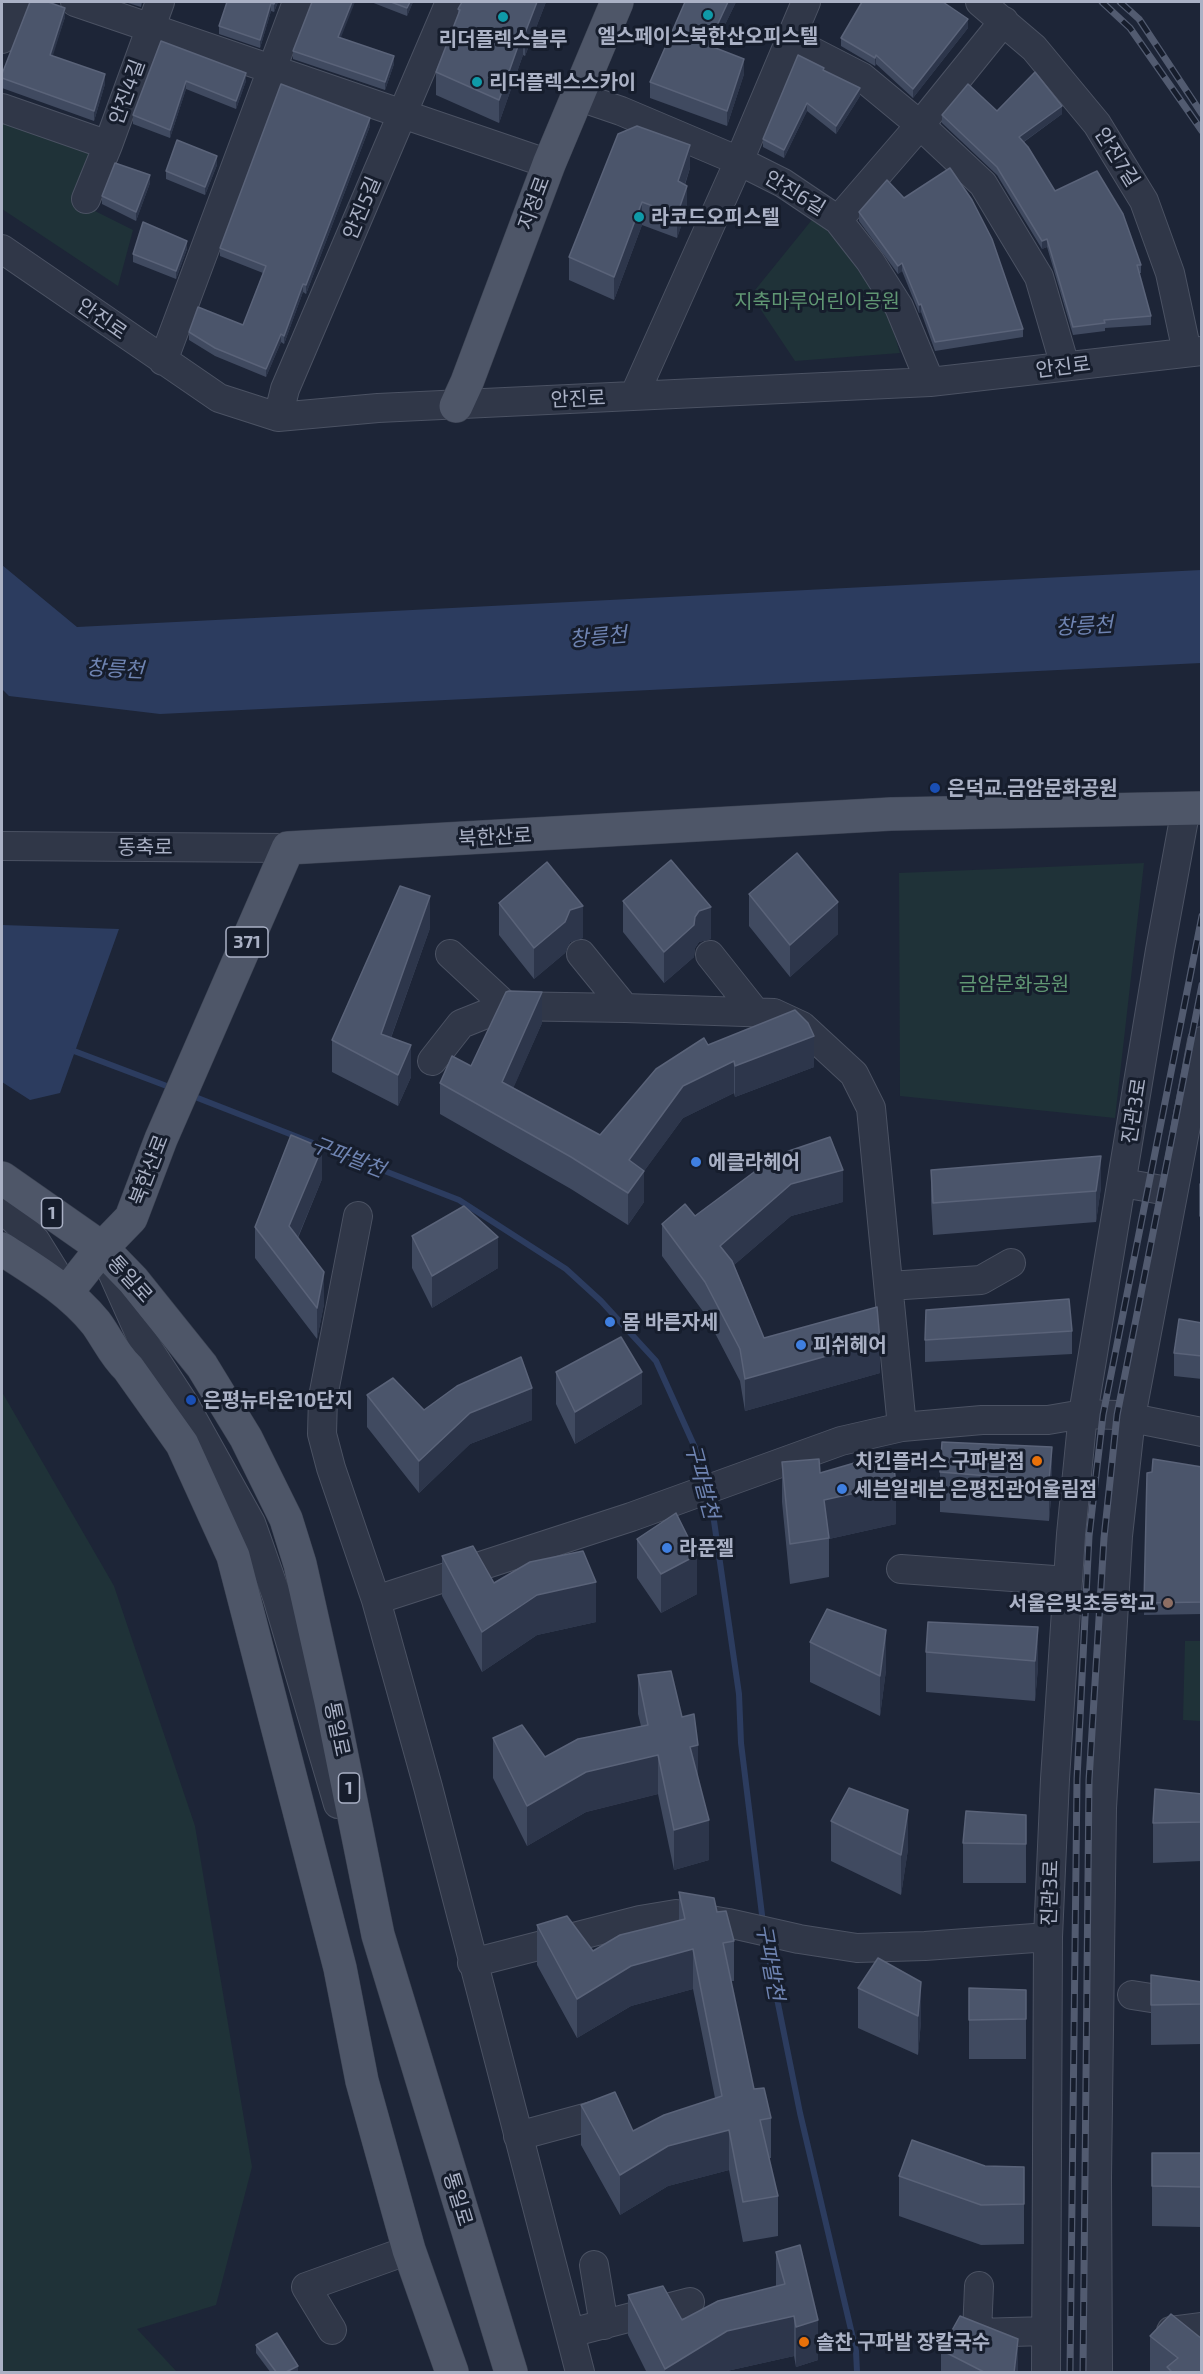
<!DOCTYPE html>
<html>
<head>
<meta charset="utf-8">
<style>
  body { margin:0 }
  #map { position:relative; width:1203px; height:2374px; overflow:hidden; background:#1d2537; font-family:"Exo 2",sans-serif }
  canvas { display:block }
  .frame { position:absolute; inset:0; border:3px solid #aab1c5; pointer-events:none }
</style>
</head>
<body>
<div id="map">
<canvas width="1203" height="2374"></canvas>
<div class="frame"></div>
</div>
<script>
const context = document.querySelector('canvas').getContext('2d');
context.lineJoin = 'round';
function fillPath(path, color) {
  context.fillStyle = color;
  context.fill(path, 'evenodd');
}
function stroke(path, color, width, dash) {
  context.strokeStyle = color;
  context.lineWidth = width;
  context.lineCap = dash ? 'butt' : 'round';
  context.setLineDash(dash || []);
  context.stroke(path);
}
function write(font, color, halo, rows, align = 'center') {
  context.font = font + ' "Exo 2","Noto Sans KR",sans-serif';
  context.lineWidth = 6;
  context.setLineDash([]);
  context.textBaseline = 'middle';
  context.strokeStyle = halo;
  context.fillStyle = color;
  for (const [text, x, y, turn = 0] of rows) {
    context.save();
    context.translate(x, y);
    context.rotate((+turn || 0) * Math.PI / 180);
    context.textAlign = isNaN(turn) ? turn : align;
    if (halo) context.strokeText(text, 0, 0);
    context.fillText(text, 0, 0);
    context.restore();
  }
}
fillPath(new Path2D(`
  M2,116L93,151L75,201L133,230L118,286L2,209Z
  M815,216L851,259L889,316L900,353L795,361L751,295Z
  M1144,863L1115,1118L900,1096L899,873Z
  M2,1392L114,1586L195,1826L252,2167L216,2305L137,2329L177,2372H2Z
  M1185,1641H1201V1721L1183,1720Z`), '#1f3238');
fillPath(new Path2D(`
  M2,565L77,627L1201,570V663L160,714L9,696L2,689Z
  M2,925L119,929L60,1093L30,1100L2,1082Z`), '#2c3c5f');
stroke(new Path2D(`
  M74,1051L172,1088
  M190,1095L459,1200L566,1269L601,1301L656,1361L697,1452L704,1483
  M708,1496L714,1521L739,1694L741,1743L763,1923
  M765,1939L800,2113L856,2351L857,2372`), '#2c3c5f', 6);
const minor = new Path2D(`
  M75,2L549,164
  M980,2L1034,48L1097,124L1144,201L1170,273L1187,352
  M2,39L17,2
  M790,40L862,77L920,125L983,184L1039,277L1065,366
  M577,96L621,111L739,161L783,183L838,220L870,261L899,307L930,382
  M2,108L108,145L160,2
  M86,199L108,145
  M838,220L920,125L1004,21
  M2,249L219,398L278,417L378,408L930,382L1202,351
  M163,361L297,2
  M634,396L739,161L806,2
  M278,417L285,389L450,2
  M2,846L288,848
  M450,954L506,1006
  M581,954L625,1008
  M710,955L756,1013
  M432,1061L461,1024L506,1006L625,1008L774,1013L802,1026L854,1074L871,1108L902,1427
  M1123,1183L1173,1192
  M2,1208L35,1240L66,1290
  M358,1216L323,1397L322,1434L331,1468L376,1600
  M105,1256L142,1339L185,1405L251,1523L277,1597L338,1804
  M889,1286L981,1280L1011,1263
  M901,1569L1068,1581
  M472,1963L640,1920L676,1914L728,1923L799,1939L857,1948L925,1946L1048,1937
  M1132,1995L1202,2006
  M518,2136L607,2112
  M594,2265L604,2325
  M979,2286L977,2333L1046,2331
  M332,2330L306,2287L409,2250
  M1171,2331L1202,2327
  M570,2333L690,2302
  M580,2372L428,1787L376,1600L631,1517L841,1441L902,1427L982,1420H1048L1083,1414L1117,1415L1202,1432
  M1046,2372L1048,1937L1055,1779L1071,1534L1083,1414L1160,950L1186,808
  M1098,2372L1097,2177L1102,1808L1118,1536L1131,1417L1202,1041`);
const major = new Path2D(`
  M456,406L467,382L549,164L617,2
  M2,1178L102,1248L133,1280L202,1366L246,1438L286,1519L300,1564L331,1702L378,1935L511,2372
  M2,1249C36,1271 70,1291 96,1323C107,1338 114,1355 128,1368L182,1444L233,1556L340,1968L362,2081L409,2250L452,2372
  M67,1292L102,1248L131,1218L161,1139L288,848L891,814L1202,808`);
stroke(minor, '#4b5263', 30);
stroke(major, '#3a4151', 34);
stroke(minor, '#303748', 28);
stroke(major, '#4e5668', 33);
const rail = new Path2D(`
  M1102,2L1130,28L1202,131
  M1120,2L1139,19L1202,114
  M1070,2372L1077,1779L1089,1536L1103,1415L1202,916
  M1083,2372L1089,1780L1104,1538L1117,1415L1202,985`);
stroke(rail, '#525b70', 7);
stroke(rail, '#161d2c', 4.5, [14]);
fillPath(new Path2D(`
  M125,2H142L141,7Z
  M227,2H278L274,12L271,11L260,48L219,34V26Z
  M371,2H413L407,16Z
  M546,2L525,56L523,55L499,123L436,95V72L458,14V9Z
  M685,2H736L714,47L744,74L727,126L650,98V82Z
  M65,17L52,56L105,84L94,121L2,88V74Z
  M968,28L913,98L876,64L875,66L841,46V38Z
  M341,38L394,64L385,90L293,59V51Z
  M161,41L246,81L236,109L186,89L170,138L133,124V115Z
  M824,71L860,96L836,134L807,111L784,158L763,147V139Z
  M997,111L1062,114L1024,142L1055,191L1141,265V273H1139L1151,316V325L1105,328V331L1073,335L1047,247L1042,249L997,175L942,123V115Z
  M370,126L306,294L303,292L284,344L281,342L266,377L215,356L189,340V332L243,325L263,273L220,256V248Z
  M618,134L690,168L685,185L687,209L677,238L642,225L614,300L569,280V257Z
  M217,165L205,195L166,179V171Z
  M150,183L136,221L102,204V196Z
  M859,212L1023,329V337L935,351L921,312L919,313L902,271L898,274L859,221Z
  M187,249L176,279L133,262V254Z
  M749,894L838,934L790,977L749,926Z
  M623,901L711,939L699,942L695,948L694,957L664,983L623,932Z
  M499,903L583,938L570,942L565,953L534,979L499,935Z
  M430,928L391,1038L411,1077L398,1106L332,1072V1040Z
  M542,1023L513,1088L600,1135L708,1045L814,1067L735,1097L734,1093L683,1118L644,1171V1202L628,1225L571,1189L440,1114V1083L471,1066Z
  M931,1170L1101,1187L1096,1222L933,1235L931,1201Z
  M322,1179L298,1238L324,1304L317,1339L255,1258V1227Z
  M1200,1184H1202V1247H1200Z
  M843,1202L791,1216L734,1265L764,1338L880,1373L745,1411L740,1381L705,1314L662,1256V1224L695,1216Z
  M412,1236L498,1268L432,1308L412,1268Z
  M1202,1323V1379L1174,1376V1353Z
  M1072,1331V1354L925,1362V1340Z
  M556,1372L642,1404L575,1444L556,1404Z
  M367,1395L424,1410L532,1420L470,1444L419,1493L367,1427Z
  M1052,1447V1486L1049,1521L940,1512V1472Z
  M782,1462L820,1473L896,1524L829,1539V1577L790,1584L782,1502Z
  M1202,1467V1614L1144,1615L1147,1473Z
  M637,1539L697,1594L661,1613L637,1578Z
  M442,1556L494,1583L596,1622L537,1635L482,1672L442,1596Z
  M1038,1627V1667L1035,1701L926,1692V1652Z
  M810,1642L886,1670L880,1716L810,1682Z
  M638,1675L682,1717L698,1779L709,1860L674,1870L658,1794L586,1812L527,1846L493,1778V1738L545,1757L641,1726L638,1714Z
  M1202,1794V1861L1153,1863V1823Z
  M1026,1815V1883H963V1843Z
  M831,1821L908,1849L901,1895L831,1861Z
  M679,1892L717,1912L734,1941V1981H731L754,2089L771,2118V2158H769L778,2196V2236L743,2242L729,2170L668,2186L620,2215L581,2145V2105L633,2131L715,2098L693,1989L631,2006L577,2038L537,1965V1925L593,1951L679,1920Z
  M1151,1975L1202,1982V2044L1151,2045Z
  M921,1982V2021L918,2055L858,2028V1988Z
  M969,1988L1026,1990V2059H969Z
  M1152,2153H1202V2227L1152,2226Z
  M899,2176L1024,2204V2244L981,2245L899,2216Z
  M776,2252L818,2360L796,2367L794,2356L727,2371L724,2373H647L628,2335V2295L682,2320L776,2287Z
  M1150,2336L1202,2373H1150Z
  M256,2345L298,2373H271L256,2353Z
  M941,2350L1018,2373H941Z`), '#404a60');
fillPath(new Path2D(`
  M275,2H278L274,12V4Z
  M352,2H355L338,45V37Z
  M410,2H413L407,16V8Z
  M537,2H546L525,56V33Z
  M728,2H736L708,60V45Z
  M271,3V11L260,48V40Z
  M65,8V17L50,65V55Z
  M968,19V28L913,98V89Z
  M523,32V55L499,123V100Z
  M876,55V64L875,66V58Z
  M394,56V64L385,90V82Z
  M744,59V74L727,126V111Z
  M246,73V81L236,109V101Z
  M105,74V84L94,121V111Z
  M186,81V89L170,138V130Z
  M860,88V96L836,134V126Z
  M807,103V111L784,158V150Z
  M1062,106V114L1019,145V137Z
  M370,118V126L306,294V285Z
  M690,145V168L678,204V181Z
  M217,156V165L205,195V187Z
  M150,175V183L136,221V212Z
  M687,186V209L677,238V215Z
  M642,202V225L614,300V277Z
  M1047,239V247L1042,249V241Z
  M187,241V249L176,279V271Z
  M902,263V271L898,274V266Z
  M303,284V292L284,344V336Z
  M921,304V312L919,313V305Z
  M281,334V342L266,377V369Z
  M430,896V928L381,1065V1034Z
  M838,902V934L790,977V945Z
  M583,906V938L570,942L565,953L534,979V948L570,910Z
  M711,907V939L699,942L695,948L694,957L664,983V952L699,911Z
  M542,992V1023L502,1114V1082Z
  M814,1036V1067L735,1097V1066Z
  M411,1045V1077L398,1106V1075Z
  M734,1061V1093L683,1118L629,1192V1160L683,1086Z
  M322,1148V1179L289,1258V1226Z
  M1101,1156V1187L1096,1222V1191Z
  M843,1170V1202L791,1216L720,1277V1246L791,1184Z
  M644,1171V1202L628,1225V1193Z
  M498,1237V1268L432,1308V1276Z
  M324,1272V1304L317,1339V1308Z
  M880,1341V1373L745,1411V1379Z
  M642,1372V1404L575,1444V1412Z
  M532,1388V1420L470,1444L419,1493V1461L470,1413Z
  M1052,1447V1486L1049,1521V1481Z
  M896,1484V1524L829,1539L824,1500Z
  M697,1555V1594L661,1613V1574Z
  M596,1582V1622L537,1635L482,1672V1632L537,1595Z
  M1038,1627V1667L1035,1701V1661Z
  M886,1630V1670L880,1716V1676Z
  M698,1745V1785L690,1747Z
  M658,1755V1794L586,1812L527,1846V1806L586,1772Z
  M908,1810V1849L901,1895V1855Z
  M709,1820V1860L674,1870V1830Z
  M693,1949V1989L631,2006L577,2038V1999L631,1966Z
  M921,1982V2021L918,2055V2016Z
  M729,2130V2170L668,2186L620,2215V2175L668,2146Z
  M794,2316V2356L727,2371L724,2373H665V2369L727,2331Z
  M818,2320V2360L796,2367V2327Z
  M1018,2339V2373H1014Z
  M298,2366V2373H284Z`), '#2d364b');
const building = new Path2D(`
  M30,2H48L65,8L50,55L105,74L94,111L2,78V74Z
  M227,2H275L274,4L271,3L260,40L219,26Z
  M312,2H352L338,37L394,56L385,82L293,51Z
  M391,2H410L407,8Z
  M462,2H537L525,33L523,32L499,100L436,72L460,10L458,9Z
  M685,2H728L708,45L744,59L727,111L650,82Z
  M862,2H943L968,19L913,89L876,55L875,58L841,38Z
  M161,41L246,73L236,101L186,81L170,130L133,115Z
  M798,55L824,68L823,70L860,88L836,126L807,103L784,150L763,139Z
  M1035,72L1062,106L1019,137L1028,147L1055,191L1097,171L1123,214L1141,265H1137L1151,316L1104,320L1105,323L1073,327L1047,239L1042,241L997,167L942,115L968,84L997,111Z
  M281,84L370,118L306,285L303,284L284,336L281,334L266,369L215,348L189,332L198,307L243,325L266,266L220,248Z
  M637,126L690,145L678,181L687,186L677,215L642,202L614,277L569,257L618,134Z
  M177,140L217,156L205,187L166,171Z
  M115,163L150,175L136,212L102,196Z
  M950,168L972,200L992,239L1023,329L935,342L921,304L919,305L902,263L898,266L859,212L887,180L904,198Z
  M143,222L187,241L176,271L133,254Z
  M797,853L838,902L790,945L749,894Z
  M671,860L711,907L699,911L695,917L694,925L664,952L623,901Z
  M547,862L583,906L570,910L565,922L534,948L499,903Z
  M400,886L430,896L381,1034L411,1045L398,1075L332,1040Z
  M509,991L542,992L502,1082L600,1135L656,1069L704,1038L708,1045L795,1010L808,1023L814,1036L735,1066L734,1061L683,1086L629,1160L644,1171L628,1193L571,1157L440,1083L452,1056L471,1066L506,992Z
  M291,1135L322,1148L289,1226L324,1272L317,1308L255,1227Z
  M830,1137L843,1170L791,1184L720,1246L732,1261L764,1338L877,1307L880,1341L745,1379L740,1349L705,1282L662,1224L685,1204L695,1216L777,1155Z
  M1101,1156L1096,1191L933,1203L931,1170Z
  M1200,1184H1202V1216H1200Z
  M464,1206L498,1237L432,1276L412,1236Z
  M1069,1299L1072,1331L925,1340L926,1310Z
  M1179,1319L1202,1323V1356L1174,1353Z
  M621,1337L642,1372L575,1412L556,1372Z
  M521,1357L532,1388L470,1413L419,1461L367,1395L393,1378L424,1410L457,1386Z
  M942,1442L1052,1447L1049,1481L940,1472Z
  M892,1452L896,1484L824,1500L829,1538L790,1544L782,1462L819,1459L820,1473Z
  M1153,1459L1202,1467V1602L1144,1603L1147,1473L1152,1472Z
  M676,1513L697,1555L661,1574L637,1539Z
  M473,1546L494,1583L530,1562L583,1551L596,1582L537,1595L482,1632L442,1556Z
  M827,1609L886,1630L880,1676L810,1642Z
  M928,1622L1038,1627L1035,1661L926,1652Z
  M671,1671L682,1717L694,1714L698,1745L690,1747L709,1820L674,1830L658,1755L586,1772L527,1806L493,1738L522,1725L545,1757L578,1739L648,1725L638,1675Z
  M849,1788L908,1810L901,1855L831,1821Z
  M1155,1789L1202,1794V1822L1153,1823Z
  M966,1811L1026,1815V1844L963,1843Z
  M679,1892L714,1898L717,1912L726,1911L734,1941L723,1943L754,2089L764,2088L771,2118L760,2120L778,2196L743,2202L729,2130L668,2146L620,2175L581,2105L615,2092L633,2131L664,2115L722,2096L693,1949L631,1966L577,1999L537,1925L567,1916L593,1951L620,1935L685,1919Z
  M878,1958L921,1982L918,2016L858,1988Z
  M1151,1975L1202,1982V2004L1151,2005Z
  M969,1988L1026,1990V2019L969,2020Z
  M912,2140L985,2166L1024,2167V2204L981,2205L899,2176Z
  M1152,2153H1202V2187L1152,2186Z
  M800,2245L818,2320L796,2327L794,2316L727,2331L665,2369L628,2295L663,2286L682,2320L718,2301L785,2284L776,2252Z
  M1171,2314L1202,2339V2373H1173L1167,2367L1178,2358L1150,2336Z
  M960,2316L1018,2339L1014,2373H986L941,2350Z
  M277,2333L298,2366L284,2373H277L256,2345Z`);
fillPath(building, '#4b556b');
stroke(building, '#5a6379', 1.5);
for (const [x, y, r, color] of [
  [708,15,6,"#0f9aa8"],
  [503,17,6,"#0f9aa8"],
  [477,82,6,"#0f9aa8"],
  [639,217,6,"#0f9aa8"],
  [935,788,6,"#1a4fb4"],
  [696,1162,6,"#3f7fe0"],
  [610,1322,6,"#3f7fe0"],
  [801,1345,6,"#3f7fe0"],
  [191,1400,6,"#1a4fb4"],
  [1037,1461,6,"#e8710a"],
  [842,1489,6,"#3f7fe0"],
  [667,1548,6,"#3f7fe0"],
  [1168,1603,6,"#8d6e63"],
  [804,2342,6,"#e8710a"]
]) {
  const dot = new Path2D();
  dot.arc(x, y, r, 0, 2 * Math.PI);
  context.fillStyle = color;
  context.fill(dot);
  stroke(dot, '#161d2c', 2);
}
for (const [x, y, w] of [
  [247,942,42],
  [52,1213,21],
  [349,1788,21]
]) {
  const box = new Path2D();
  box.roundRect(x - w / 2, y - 15, w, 30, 4.5);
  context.fillStyle = '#161d2c';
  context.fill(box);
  stroke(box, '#aab1c5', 1.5);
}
write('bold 18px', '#aab1c5', null, [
  ["371",247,942],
  ["1",52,1213],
  ["1",349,1788]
]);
write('bold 20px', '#aab1c5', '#161d2c', [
  ["엘스페이스북한산오피스텔",708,36,"center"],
  ["리더플렉스블루",503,39,"center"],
  ["리더플렉스스카이",489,82],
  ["라코드오피스텔",651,217],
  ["은덕교.금암문화공원",947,788],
  ["에클라헤어",708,1162],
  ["몸 바른자세",622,1322],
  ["피쉬헤어",813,1345],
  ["은평뉴타운10단지",203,1400],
  ["치킨플러스 구파발점",1025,1461,"right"],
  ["세븐일레븐 은평진관어울림점",854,1489],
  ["라푼젤",679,1548],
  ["서울은빛초등학교",1156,1603,"right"],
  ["솔찬 구파발 장칼국수",816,2342]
], 'left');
write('20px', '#aab1c5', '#161d2c', [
  ["안진4길",127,92,-70],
  ["안진7길",1117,157,58],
  ["안진6길",795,193,31],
  ["지정로",534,203,-70],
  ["안진5길",362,208,-67],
  ["안진로",102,319,35],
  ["안진로",1063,367,-7],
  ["안진로",578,399,-2],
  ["북한산로",495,837,-3],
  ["동축로",145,847],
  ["진관3로",1134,1111,-81],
  ["북한산로",149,1170,-69],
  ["통일로",130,1279,48],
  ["통일로",337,1729,78],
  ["진관3로",1050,1893,-88],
  ["통일로",458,2199,73]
]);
write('20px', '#609773', '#161d2c', [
  ["지축마루어린이공원",817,301],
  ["금암문화공원",1014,984]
]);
write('italic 21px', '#6f84b2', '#161d2c', [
  ["창릉천",1084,626,-3],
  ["창릉천",598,637,-5],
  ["창릉천",115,669,3],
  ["구파발천",348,1157,21],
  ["구파발천",702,1481,75],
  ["구파발천",770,1962,80]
]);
</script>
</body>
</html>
